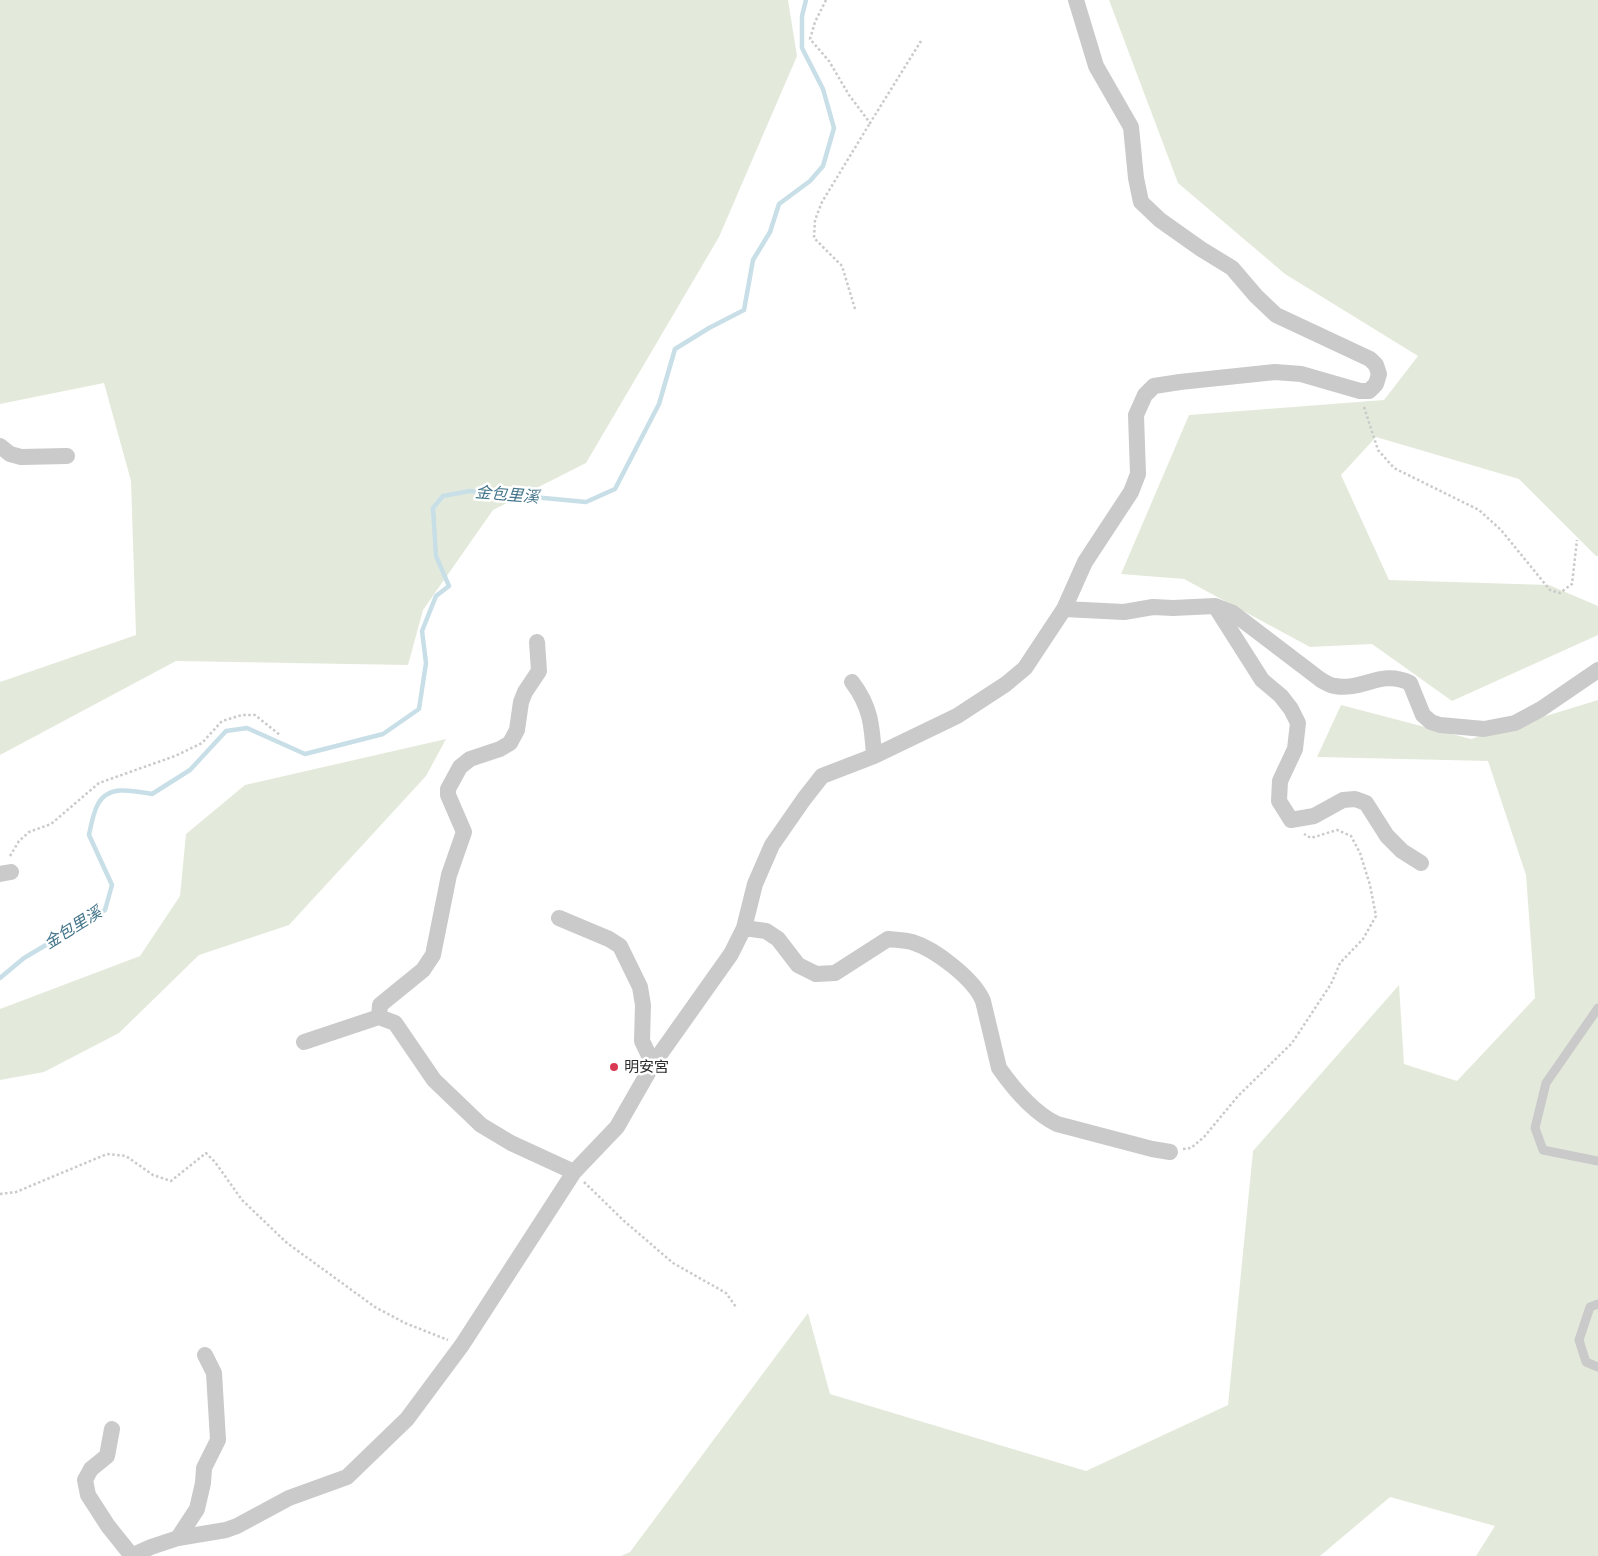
<!DOCTYPE html>
<html>
<head>
<meta charset="utf-8">
<style>
  body { margin:0 }
  canvas { display:block; background:#fff }
</style>
</head>
<body>
<canvas width="1598" height="1556"></canvas>
<script>
const context = document.querySelector('canvas').getContext('2d');
context.lineJoin = 'round';
function fillPath(path, color) {
  context.fillStyle = color;
  context.fill(path, 'evenodd');
}
function stroke(path, color, width, dash) {
  context.strokeStyle = color;
  context.lineWidth = width;
  context.lineCap = dash ? 'butt' : 'round';
  context.setLineDash(dash || []);
  context.stroke(path);
}
function write(font, color, halo, rows, align = 'center') {
  context.font = font + ' "Public Sans","Noto Sans TC",sans-serif';
  context.lineWidth = 5;
  context.setLineDash([]);
  context.textBaseline = 'middle';
  context.strokeStyle = halo;
  context.fillStyle = color;
  for (const [text, x, y, turn = 0] of rows) {
    context.save();
    context.translate(x, y);
    context.rotate((+turn || 0) * Math.PI / 180);
    context.textAlign = isNaN(turn) ? turn : align;
    if (halo) context.strokeText(text, 0, 0);
    context.fillText(text, 0, 0);
    context.restore();
  }
}
fillPath(new Path2D(`
  M0,0H788L797,56L719,237L586,463L493,510L423,610L408,665L176,661L0,755V682L136,635L131,481L104,383L0,404Z
  M1109,0H1598V556H1596L1519,479L1376,437L1341,475L1389,580L1549,585L1598,606V635L1452,701L1372,644L1310,647L1184,579L1121,574L1189,415L1384,400L1418,356L1285,274L1178,183Z
  M1598,700V1556H1476L1495,1526L1390,1497L1320,1556H621L630,1552L808,1313L830,1394L1086,1471L1228,1405L1253,1151L1399,985L1404,1064L1457,1081L1535,998L1526,875L1488,761L1317,757L1341,705L1471,739Z
  M446,739L426,776L289,925L199,955L119,1033L44,1072L0,1080V1009L140,956L180,896L186,834L245,785Z`), '#e4eadb');
stroke(new Path2D(`
  M0,978L24,958L105,910L112,885L89,835C91,825 93,813 98,804C109,784 134,791 152,794L190,770L226,731L247,728L305,754L383,734L419,709L426,663L422,631L436,596L449,586L436,556L433,508L443,496L470,491L586,502L615,489L659,404L675,349L709,328L744,310L753,260L770,232L779,204L810,181L823,166L834,128L823,89L802,48V16L806,0`), '#c8dfe8', 4.5);
stroke(new Path2D(`
  M826,0L815,22L810,39L829,61L849,95L870,123L921,41
  M855,309L842,266L814,238L815,220L822,202L870,123
  M1364,407L1378,450L1394,468L1479,510L1501,530L1550,590L1560,593L1572,584L1577,540
  M10,856L19,841L29,832L51,824L99,783L175,756L202,743L222,721L242,715H255L280,735
  M1183,1149L1191,1148L1204,1137L1238,1096L1292,1043L1331,984L1340,963L1363,939L1376,916L1370,885L1360,853L1351,836L1337,830L1311,838L1304,834
  M584,1182L623,1220L673,1263L726,1293L736,1307
  M0,1194L16,1192L107,1154L126,1156L153,1175L171,1181L206,1153L215,1162L242,1200L287,1243L375,1307L405,1323L448,1340`), '#cacaca', 2.5, [2.5, 2.5]);
stroke(new Path2D(`
  M1598,1008L1546,1083L1535,1128L1543,1150L1598,1161
  M1598,1304L1590,1307L1579,1340L1586,1362L1598,1367`), '#cacaca', 9);
stroke(new Path2D(`
  M0,446L10,454L21,457L67,456
  M1215,606L1233,613L1321,680C1325,682 1331,686 1335,686C1363,691 1381,669 1410,683L1423,715L1431,722L1440,725L1484,729L1515,723L1541,709L1598,670
  M1064,609L1124,612L1153,607L1173,608L1215,606L1262,680L1281,696L1291,709L1298,723L1295,749L1280,781L1279,801L1291,820L1314,816L1343,800L1355,799L1366,803L1387,836L1402,851L1421,863
  M537,642L539,671L525,692L521,702L517,730L510,743L500,749L470,759L460,767L448,789V795L464,832L449,875L433,955L423,970L380,1005L379,1017L395,1023L434,1080L481,1125L511,1143L574,1172
  M852,682C871,707 872,726 874,756
  M0,874L11,872
  M559,918L609,939L620,946L640,987L643,1005L642,1041L653,1064
  M744,928L766,931L778,939L798,965L816,974L835,973L888,939C896,940 904,940 912,942C935,949 974,979 983,1001L999,1068C1013,1088 1034,1113 1057,1124L1152,1149L1170,1152
  M304,1042L379,1017
  M112,1429L107,1456L91,1469L85,1480L88,1495L108,1526L132,1556
  M178,1538L197,1509L203,1483L204,1468L218,1440L214,1373L205,1355
  M131,1556L151,1547L178,1538L226,1530L237,1526L289,1498L347,1477L407,1419L462,1345L574,1172L617,1127L653,1064L731,954L744,928L755,884L772,845L804,799L822,776L874,756L957,716L1006,684L1025,668L1064,609L1085,562L1131,492L1138,474L1136,415L1145,395L1154,386L1180,382L1275,372L1301,374L1360,391H1369L1376,384L1379,374L1376,365L1370,359L1276,315L1256,296L1232,268L1201,249L1160,220L1141,202L1136,178L1131,127L1096,66L1076,0`), '#cacaca', 16);
for (const [x, y, r, color] of [
  [614,1067,5,"#d83a53"]
]) {
  const dot = new Path2D();
  dot.arc(x, y, r, 0, 2 * Math.PI);
  context.fillStyle = color;
  context.fill(dot);
  stroke(dot, '#fff', 2);
}
write('15px', '#2d2d2d', '#fff', [
  ["明安宮",624,1067]
], 'left');
write('italic 16px', '#417389', '#fff', [
  ["金包里溪",507,495,5],
  ["金包里溪",73,928,-32]
]);
</script>
</body>
</html>
